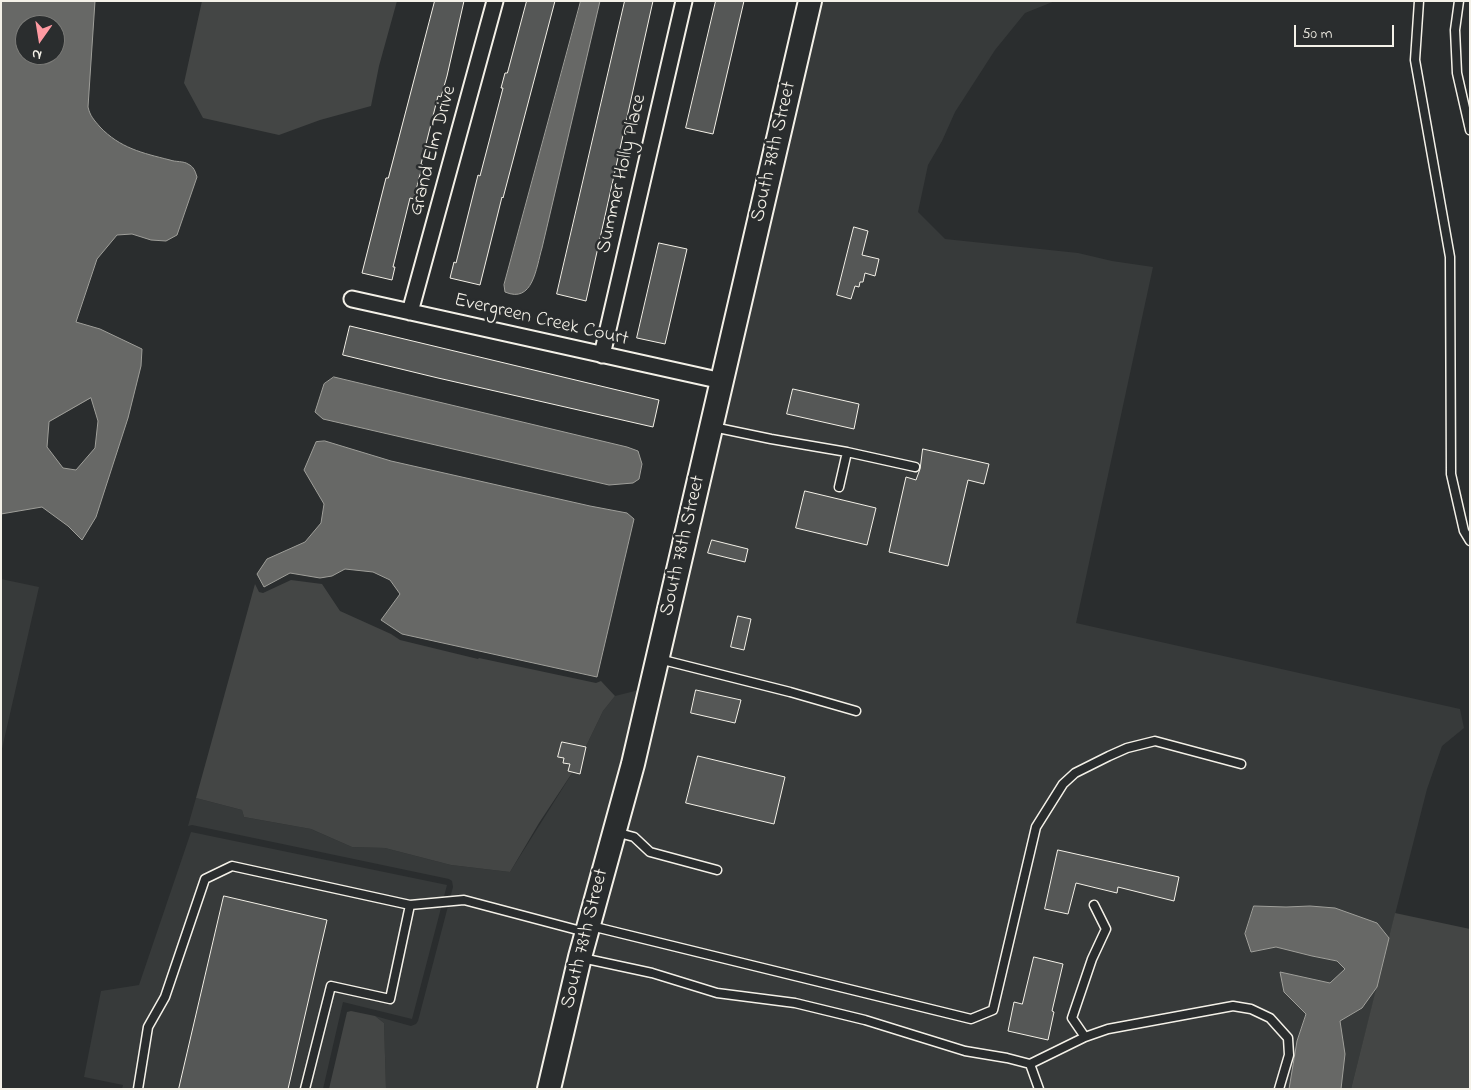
<!DOCTYPE html>
<html>
<head>
<meta charset="utf-8">
<style>
  body { margin:0 }
  #map { position:relative; width:1471px; height:1090px; overflow:hidden; background:#2a2d2e; font-family:"Indie Flower",sans-serif }
  canvas { display:block }
  .frame { position:absolute; inset:0; border:2px solid #f4f1e8; pointer-events:none }
  .north { position:absolute; left:15px; top:15px; width:50px; height:50px; box-sizing:border-box; background:#2a2d2e; border:1px solid #7b7b78; border-radius:50%; rotate:193deg; font-size:14px; font-weight:700; line-height:20px; text-align:center; color:#f4f1e8 }
  .north::after { content:''; display:block; margin:auto; width:18px; height:22px; background:#ff9aa2; clip-path:polygon(50% 0,100% 100%,50% 72%,0 100%) }
  .scale { position:absolute; left:1294px; top:25px; width:100px; height:22px; box-sizing:border-box; border:2px solid #f4f1e8; border-top:0; padding-left:6px; font-size:15px; line-height:18px; white-space:nowrap; color:#f4f1e8; -webkit-text-stroke:4px #2a2d2e; paint-order:stroke }
</style>
</head>
<body>
<div id="map">
<canvas width="1471" height="1090"></canvas>
<div class="frame"></div>
<div class="north">N</div>
<div class="scale">50 m</div>
</div>
<script>
const context = document.querySelector('canvas').getContext('2d');
context.lineJoin = 'round';
function fillPath(path, color) {
  context.fillStyle = color;
  context.fill(path, 'evenodd');
}
function stroke(path, color, width, dash) {
  context.strokeStyle = color;
  context.lineWidth = width;
  context.lineCap = dash ? 'butt' : 'round';
  context.setLineDash(dash || []);
  context.stroke(path);
}
function write(font, color, halo, rows, align = 'center') {
  context.font = font + ' "Indie Flower",sans-serif';
  context.lineWidth = 5;
  context.setLineDash([]);
  context.textBaseline = 'middle';
  context.strokeStyle = halo;
  context.fillStyle = color;
  for (const [text, x, y, turn = 0] of rows) {
    context.save();
    context.translate(x, y);
    context.rotate((+turn || 0) * Math.PI / 180);
    context.textAlign = isNaN(turn) ? turn : align;
    if (halo) context.strokeText(text, 0, 0);
    context.fillText(text, 0, 0);
    context.restore();
  }
}
fillPath(new Path2D(`
  M817,1H1055L1025,13L995,50L955,112L942,141L928,165L918,212L945,239L1078,253L1112,261L1153,267L1076,623L1460,709L1464,728L1442,746L1427,789L1389,938L1377,923L1310,906L1286,907L1251,952L1276,947L1312,956L1337,961L1345,969L1330,984L1281,972L1285,992L1306,1013L1297,1041L1289,1089H556Z
  M1,579L39,587L1,753Z
  M643,689L542,1089H386L384,1023L375,1016L411,1026L416,1024L418,1021L453,887L452,881L449,879L192,825L188,826L196,798L242,810L244,817L311,829L352,847L385,848L451,865L510,872L576,767L603,711L615,696Z
  M191,832L447,885L412,1019L343,1002L323,1089H122L123,1085L84,1077L101,991L139,985Z
  M1377,987L1351,1089H1341L1342,1084L1340,1021L1362,1008Z`), '#373a3a');
fillPath(new Path2D(`
  M202,1H397L379,66L371,106L320,120L279,135L203,118L184,83Z
  M291,580L322,584L340,611L391,634L400,640L478,659L479,658L596,683L601,681L615,696L603,711L576,767L539,823L510,872L451,865L385,848L352,847L311,829L244,817L242,810L196,798L255,584L259,592L263,593Z
  M1395,913L1470,929V1089H1351Z
  M351,1011L375,1016L384,1023L386,1089H329L347,1012Z`), '#444645');
const water = new Path2D(`
  M1,1H95L88,107C90,116 94,120 100,127C120,148 142,153 170,160C175,162 184,161 188,164C194,167 195,171 197,177L177,235L166,241L151,240L132,234L117,235L97,259L76,322L100,329L142,349L141,366L128,418L96,517L82,540L68,526L42,507L1,514ZM25,25H55V55H25ZM91,398L98,421L95,448L76,470L63,468L47,447L49,422Z
  M581,1H600L542,248C536,268 533,304 505,292L504,285Z
  M334,377L627,447L638,451L642,464L639,479L633,483L609,485L323,419L315,412L324,384Z
  M325,441L391,461L590,506L627,513L634,519L597,677L402,634L381,620L400,594L390,580L373,572L345,569L332,576L320,578L290,573L264,587L257,574L267,559L305,542L321,523L324,504L304,470L316,442Z
  M1254,906L1286,907L1310,906L1335,908L1377,923L1389,938L1377,987L1362,1008L1340,1021L1345,1054L1341,1089H1289L1297,1041L1306,1014L1284,992L1280,972L1330,983L1345,969L1337,961L1312,956L1276,947L1251,952L1245,934Z`);
fillPath(water, '#676866');
stroke(water, '#9f9f9a', 1);
const building = new Path2D(`
  M435,1H464L447,76L441,97L438,96L421,164L423,165L419,178L414,199L410,198L393,267H395L392,280L362,273L386,178H388Z
  M527,1H555L503,198L502,197L480,285L450,278L454,262L456,263L478,175L480,176L503,88H501L505,73H507Z
  M625,1H653L586,301L557,294Z
  M716,1H744L713,134L686,128Z
  M854,227L868,231L862,255L879,259L875,276L865,273L863,282H860L859,287L855,286L851,299L837,295Z
  M659,243L687,249L665,344L637,338Z
  M350,326L659,400L653,427L438,378L343,355Z
  M793,389L859,404L854,429L787,414Z
  M923,449L989,464L984,484L968,480L948,566L889,552L906,477L916,480L920,469Z
  M805,491L876,508L867,545L796,528Z
  M712,540L748,549L745,562L708,553Z
  M738,616L751,619L744,650L731,647Z
  M696,690L741,700L735,723L691,713Z
  M562,742L586,747L580,774L568,771L570,764L563,763L564,758L558,757Z
  M698,756L785,777L774,824L686,803Z
  M1058,850L1179,877L1174,901L1118,887L1117,893L1076,883L1068,914L1045,909Z
  M224,896L327,920L288,1089H179Z
  M1034,957L1063,964L1052,1011L1054,1012L1048,1040L1008,1031L1014,1002L1022,1004Z`);
fillPath(building, '#555756');
stroke(building, '#f4f1e8', 1);
const lane = new Path2D(`
  M1419,1L1415,60L1450,257L1451,474L1464,531L1470,541
  M1459,1L1455,30L1457,73L1470,130
  M713,427L771,439L847,452L839,487
  M847,452L915,467
  M659,659L790,692L856,711
  M615,832L634,837L650,852L717,870
  M591,926L971,1019L993,1010L1036,827L1063,784L1075,773L1109,756L1127,748L1155,741L1241,764
  M582,958L652,973L717,993L795,1003L865,1020L965,1051L1007,1058L1030,1064L1085,1037L1108,1029L1233,1006L1251,1009L1270,1018L1288,1038L1289,1055L1279,1089
  M1085,1037L1072,1018L1092,959L1106,929L1094,905
  M1030,1064L1039,1089
  M138,1089L148,1027L165,997L205,879L232,866L410,905L464,900L585,932
  M305,1089L331,986L390,999L410,905`);
const street = new Path2D(`
  M352,299L722,381
  M410,312L495,1
  M602,355L684,1`);
const secondary = new Path2D(`
  M549,1089L580,957L633,764L810,1`);
stroke(lane, '#f4f1e8', 11);
stroke(street, '#f4f1e8', 19);
stroke(secondary, '#f4f1e8', 26);
stroke(lane, '#2a2d2e', 8);
stroke(street, '#2a2d2e', 15);
stroke(secondary, '#2a2d2e', 22);
write('20px', '#f4f1e8', '#2a2d2e', [
  ["Grand Elm Drive",434,151,-75],
  ["South 78th Street",775,152,-77],
  ["Summer Holly Place",623,174,-77],
  ["Evergreen Creek Court",541,321,13],
  ["South 78th Street",684,546,-77],
  ["South 78th Street",586,939,-76]
]);
</script>
</body>
</html>
